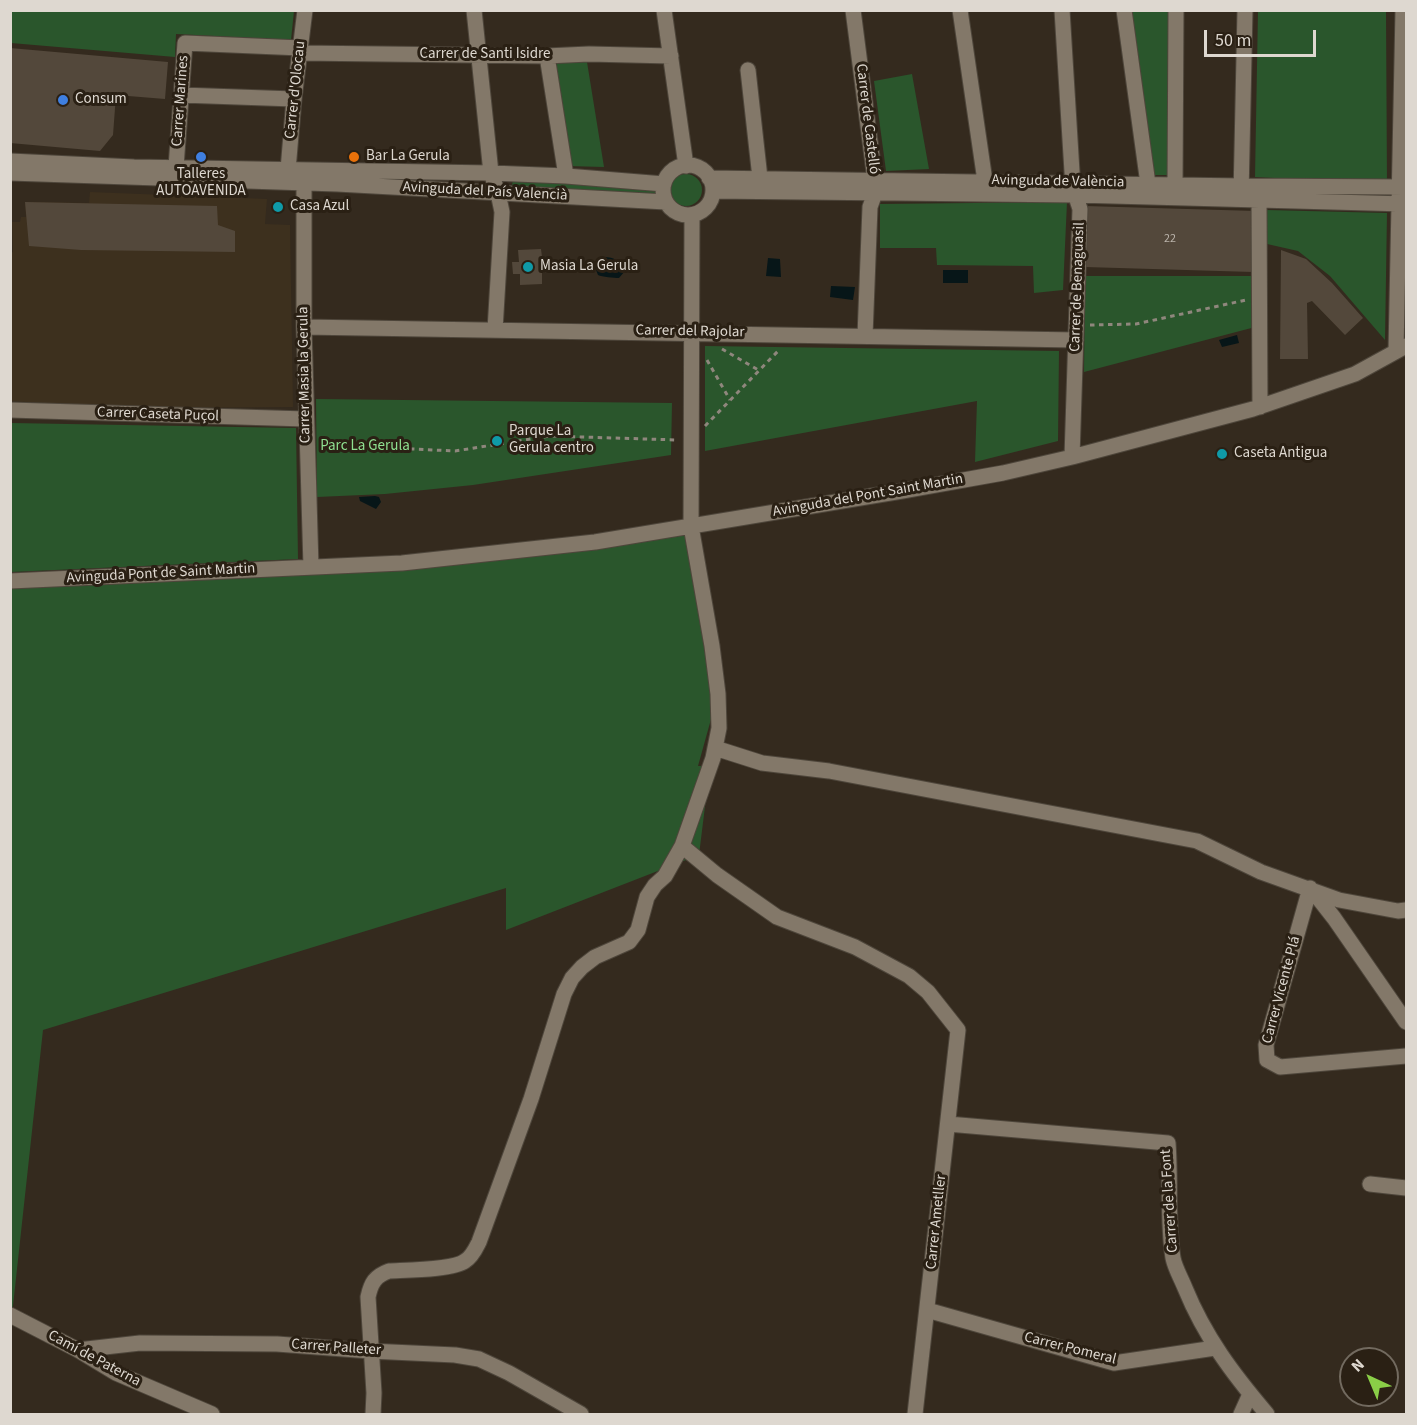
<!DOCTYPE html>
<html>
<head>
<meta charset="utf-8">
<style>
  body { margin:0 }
  #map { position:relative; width:1417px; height:1425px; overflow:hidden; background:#342a1e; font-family:"Source Sans 3",sans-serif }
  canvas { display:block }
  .frame { position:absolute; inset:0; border:12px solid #ded8d0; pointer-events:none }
  .north { position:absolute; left:1339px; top:1347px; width:60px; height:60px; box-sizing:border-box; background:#2a2014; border:2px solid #726a5f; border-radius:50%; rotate:316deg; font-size:16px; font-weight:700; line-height:24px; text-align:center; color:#ded8d0 }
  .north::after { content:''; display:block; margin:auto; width:21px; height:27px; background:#8ace47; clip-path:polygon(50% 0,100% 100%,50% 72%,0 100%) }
  .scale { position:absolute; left:1204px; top:30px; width:112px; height:27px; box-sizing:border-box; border:3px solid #ded8d0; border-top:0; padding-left:8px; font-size:18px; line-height:21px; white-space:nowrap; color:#ded8d0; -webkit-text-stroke:4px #2a2014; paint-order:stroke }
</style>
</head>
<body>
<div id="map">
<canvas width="1417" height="1425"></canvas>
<div class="frame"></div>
<div class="north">N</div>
<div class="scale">50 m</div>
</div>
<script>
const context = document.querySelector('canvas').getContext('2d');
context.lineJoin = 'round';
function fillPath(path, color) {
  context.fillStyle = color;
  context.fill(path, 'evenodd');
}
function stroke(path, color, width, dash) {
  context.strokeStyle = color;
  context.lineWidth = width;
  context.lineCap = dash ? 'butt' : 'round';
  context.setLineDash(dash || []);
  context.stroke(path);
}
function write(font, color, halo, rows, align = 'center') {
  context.font = font + ' "Source Sans 3",sans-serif';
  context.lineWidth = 6;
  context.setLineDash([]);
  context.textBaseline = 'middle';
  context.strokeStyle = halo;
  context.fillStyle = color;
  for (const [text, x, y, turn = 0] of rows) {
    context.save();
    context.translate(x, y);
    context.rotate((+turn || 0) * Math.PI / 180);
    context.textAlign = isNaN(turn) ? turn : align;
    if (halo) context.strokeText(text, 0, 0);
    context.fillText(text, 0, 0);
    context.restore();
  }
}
fillPath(new Path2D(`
  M90,192L267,199L265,224L290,225L293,407L124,408L12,401L10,390V253L13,252L12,222H20L21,217H26L25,202L89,203Z`), '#3d301e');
fillPath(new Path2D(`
  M10,11L11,10L294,11L291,40L176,34L175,57L11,43Z
  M1130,11H1170L1169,175H1151Z
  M1258,11H1386L1387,184L1255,177Z
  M556,62H587L604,167L567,166Z
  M912,74L929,169L886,171L874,81Z
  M670 190a16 16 0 1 1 32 0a16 16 0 1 1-32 0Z
  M513,179L659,186L658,196L512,186Z
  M1067,202L1063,290L1034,293L1033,266L937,265L936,248H880V204Z
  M1267,210L1387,213L1385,340L1330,276L1298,251L1267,244Z
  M1085,276H1259V326L1084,372Z
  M705,346L1059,351L1058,441L975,462L977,401L705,451Z
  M316,399L672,403L671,455L473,485L385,494L317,497Z
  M11,423L296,428L298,559L11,572Z
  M691,526L718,694L698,766H710L699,855L506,930V888L43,1030L12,1315L10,1314V589L311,567Z`), '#2a562c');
fillPath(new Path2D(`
  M603,257C616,257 618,261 625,271L619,278C614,278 602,277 598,275L594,265Z
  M768,258L780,259L781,277L766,276Z
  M943,270H968V283H943Z
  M831,286L855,287L853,300L830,297Z
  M1237,335L1239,343L1222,347L1219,340Z
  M375,496L379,497L381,502L376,509L360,501L359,497Z`), '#071618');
fillPath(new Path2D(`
  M10,48L168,62L165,99L116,95L113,135L100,151L10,143Z
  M25,202L217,206L218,225L235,231V252L81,250L29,246Z
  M1085,206L1256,211L1253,272L1085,267Z
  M541,249L544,273H542V284L520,285V274H513L512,262H519L518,250Z
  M1281,250L1306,259L1332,283L1363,318L1345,335L1312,301L1307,303L1308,359H1280Z`), '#53483b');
const minor = new Path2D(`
  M474,10L491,173L498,193L502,212L495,330
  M664,10L686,166
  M853,10L875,180V193L870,207L865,336
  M960,10L985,181
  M1062,10L1073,188L1080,209L1072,457
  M1124,10L1148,184
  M300,53L546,56L589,54L671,56
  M547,56L566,176
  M748,70L760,178
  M181,95L294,99
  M10,161L134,167L491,173L566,176L664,184
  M663 190a25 25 0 1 1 50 0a25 25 0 1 1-50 0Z
  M176,167L185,43L301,48
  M288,170L294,99L305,10
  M10,173L337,184L666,202
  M304,174V327L311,567
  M709,178L1243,186L1406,187
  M1175,185L1176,10
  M713,191L1076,195L1406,204
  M1241,196L1245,10
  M1259,200L1260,407
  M304,327L1076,340
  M1396,351L1403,10
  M10,410L306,419
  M10,581L402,563L595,542L902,491L1003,473L1072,457L1253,409L1355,374L1406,346
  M715,748L762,763L829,771L1197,841L1261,872L1339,900L1398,911L1406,910
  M682,846L717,875L777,917L855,947L909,976L928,992L958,1030L915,1414
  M1310,888L1266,1045L1267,1060L1280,1067L1406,1056
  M1312,890L1334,918L1406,1022
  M948,1124L1168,1143C1171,1182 1167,1220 1173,1258C1175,1268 1181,1278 1185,1288C1205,1337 1233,1374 1267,1414
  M1370,1184L1406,1188
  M927,1310L1114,1363L1215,1348
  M10,1315L78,1350L116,1373L212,1414
  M78,1350L140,1343L277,1344L370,1351L455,1355L479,1359L509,1373L581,1414
  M373,1414L374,1393L368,1297C371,1283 375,1276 389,1271C406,1270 453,1270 465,1261C472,1257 476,1248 479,1242L531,1099L564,994L572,978L582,967L595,957L629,942L638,930L647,897L655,885L665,876L682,846L713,758L719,728L718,694L712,646L691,526L692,215
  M1241,1414L1250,1394`);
stroke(minor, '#4e463b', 17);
stroke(new Path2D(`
  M1090,325L1136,324L1246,300
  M722,349L760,371
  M707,360L730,400
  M705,426L780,349
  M320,449L370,447L455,451L550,436L678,440`), '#8f877d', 3, [4.5, 4.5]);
stroke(minor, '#837869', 15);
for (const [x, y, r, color] of [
  [63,100,6,"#3f7fe0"],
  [201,157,6,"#3f7fe0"],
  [354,157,6,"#e8710a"],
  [278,207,6,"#0f9aa8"],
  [528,267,6,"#0f9aa8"],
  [497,441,6,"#0f9aa8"],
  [1222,454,6,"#0f9aa8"]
]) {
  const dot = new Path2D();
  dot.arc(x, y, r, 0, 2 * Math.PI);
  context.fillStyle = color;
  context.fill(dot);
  stroke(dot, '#2a2014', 2);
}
write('12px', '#bbb4ab', null, [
  ["22",1170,239]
]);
write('15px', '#ded8d0', '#2a2014', [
  ["Carrer de Santi Isidre",485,55],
  ["Carrer d'Olocau",296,90,-84],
  ["Carrer Marines",181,101,-86],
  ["Carrer de Castelló",867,119,83],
  ["Avinguda de València",1058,182,1],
  ["Avinguda del País Valencià",485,192,3],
  ["Carrer de Benaguasil",1078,287,-88],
  ["Carrer del Rajolar",690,332,1],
  ["Carrer Masia la Gerula",305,375,-91],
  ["Carrer Caseta Puçol",158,415,2],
  ["Avinguda del Pont Saint Martin",868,496,-10],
  ["Avinguda Pont de Saint Martin",161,574,-3],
  ["Carrer Vicente Plá",1282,990,-75],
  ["Carrer de la Font",1170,1201,-94],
  ["Carrer Ametller",937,1222,-84],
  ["Carrer Palleter",336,1348,4],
  ["Carrer Pomeral",1070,1349,14],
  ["Camí de Paterna",94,1359,28]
]);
write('15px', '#ded8d0', '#2a2014', [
  ["Consum",75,100],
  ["Bar La Gerula",366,157],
  ["Talleres",201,175,"center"],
  ["AUTOAVENIDA",201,192,"center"],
  ["Casa Azul",290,207],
  ["Masia La Gerula",540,267],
  ["Parque La",509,432],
  ["Gerula centro",509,449],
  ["Caseta Antigua",1234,454]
], 'left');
write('15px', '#8fe091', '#2a2014', [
  ["Parc La Gerula",365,447]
]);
</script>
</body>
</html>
